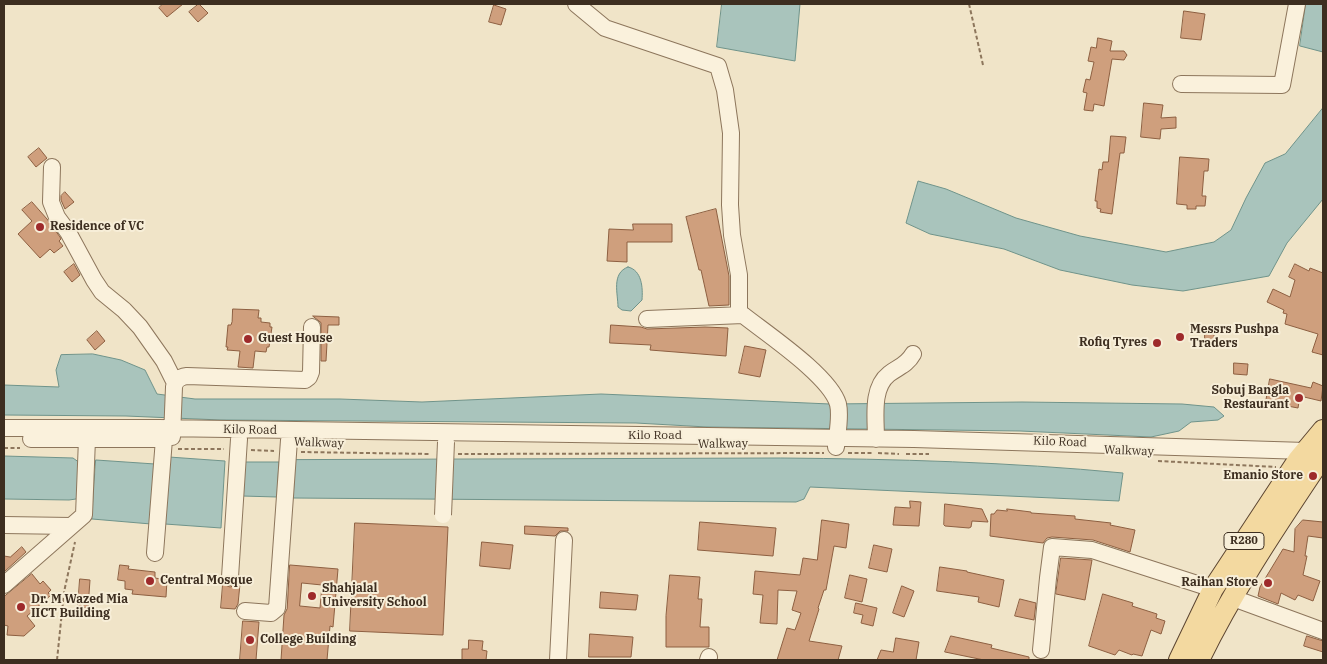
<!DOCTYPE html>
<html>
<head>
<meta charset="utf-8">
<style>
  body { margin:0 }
  #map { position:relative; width:1327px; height:664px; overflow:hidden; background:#f0e4c8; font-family:"IBM Plex Serif",serif }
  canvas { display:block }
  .frame { position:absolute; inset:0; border:5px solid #3d2e20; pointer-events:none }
</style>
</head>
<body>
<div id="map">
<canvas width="1327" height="664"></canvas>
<div class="frame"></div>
</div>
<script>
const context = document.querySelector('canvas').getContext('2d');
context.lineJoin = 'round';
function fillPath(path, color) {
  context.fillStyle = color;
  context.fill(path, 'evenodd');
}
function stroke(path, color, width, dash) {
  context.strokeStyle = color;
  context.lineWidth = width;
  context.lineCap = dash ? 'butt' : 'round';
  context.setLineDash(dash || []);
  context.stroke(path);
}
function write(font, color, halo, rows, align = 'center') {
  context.font = font + ' "IBM Plex Serif",serif';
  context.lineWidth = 4;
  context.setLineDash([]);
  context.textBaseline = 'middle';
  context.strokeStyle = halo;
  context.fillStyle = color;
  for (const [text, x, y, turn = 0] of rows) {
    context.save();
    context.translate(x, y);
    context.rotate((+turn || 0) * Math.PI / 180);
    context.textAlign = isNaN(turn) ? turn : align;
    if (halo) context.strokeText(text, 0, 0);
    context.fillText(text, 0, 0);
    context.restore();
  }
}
const water = new Path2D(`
  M722,4H800L795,61L717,47Z
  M1306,4H1323V52L1300,46Z
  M1323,108V199L1287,243L1269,276L1183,291L1132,285L1060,270L1004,249L930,234L906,223L918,181L946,189L1016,218L1080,236L1166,252L1214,242L1231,230L1246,198L1265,163L1285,154Z
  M628,267C642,270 643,288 642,300L631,311L622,310L618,307C618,294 611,273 628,267Z
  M93,354L121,360L145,370L157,394L195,399H340L422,402L601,394L830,404L1022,402L1182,404L1214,407L1224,416L1218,420L1191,422L1179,431L1151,437L1020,431L707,427L636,423L221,420L126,416L4,415V385L59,387L56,370L61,355Z
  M4,456L73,458L80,463L78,496L76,499L69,500L4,499Z
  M169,457L225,461L221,528L165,524Z
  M781,458C896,459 1009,462 1123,473L1119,501L810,487L804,499L796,502L293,498L295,460Z
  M96,460L155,464L151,524L92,519Z
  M244,462H279L277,497L242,496Z`);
fillPath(water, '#a9c4bc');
stroke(water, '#6f938a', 1);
const building = new Path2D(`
  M163,4H183L167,17L159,8Z
  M199,4L208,13L198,22L189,12Z
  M494,5L506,9L501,25L489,22Z
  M1184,11L1205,14L1201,40L1181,38Z
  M1098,38L1112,41L1110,51H1124L1127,55L1124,60L1112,59L1104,106L1094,104L1093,111L1084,110L1087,93L1083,92L1086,79L1090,80L1094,62L1088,61L1091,47L1096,48Z
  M1144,103L1163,105L1161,118L1176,117V128L1161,129L1160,139L1141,137Z
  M1111,136L1126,137L1124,153H1120L1112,214L1100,212L1101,209L1097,208V201H1095L1099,169L1102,170L1103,162H1108Z
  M39,148L47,158L36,167L28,157Z
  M1180,157L1209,159L1208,171H1204L1202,196H1206L1205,206H1196V209H1187V205L1177,204Z
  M65,192L74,202L65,209L61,200V196Z
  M32,202L47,219L60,237L61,239L59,241L63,246L54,253L50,249L40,258L18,234L32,221L22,210Z
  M716,209L729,276V305L709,306L701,270H699L686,217Z
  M633,224H672V242H627V262L607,261L609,229L633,230Z
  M74,264L80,275L72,282L64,272Z
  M1295,264L1309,271L1310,268L1323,273V355L1312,352L1318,334L1285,324L1287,314L1283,313L1284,310L1267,302L1273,289L1290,297L1295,280L1289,277Z
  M233,309L259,310L258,318H261V322L270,323V327H272L269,347H267L266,352L255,351L253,368L238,367L240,351L227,350L228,347H226L228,325H231L232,322Z
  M313,316L339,317V325H328L326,361H321V323Z
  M611,325L641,327L647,329L705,327L728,328L726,356L650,350L651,345L610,343Z
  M1205,328H1214V346H1205Z
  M97,331L105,341L95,350L87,340Z
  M745,346L766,350L760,377L739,373Z
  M1234,363L1248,364L1247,375L1234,374Z
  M1270,379L1311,388L1313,382L1323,386L1321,401L1300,396L1298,408L1266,402Z
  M910,501L921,502L919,526L893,525L895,507L910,508Z
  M945,504L982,509L988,522L972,521L971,527L969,528L945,526L944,525Z
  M1007,509L1031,512V513L1075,516V519L1111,523L1110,525L1135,530L1130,552L1093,540L1052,537L1047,538L1043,543L990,536L991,514H994L997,510L1007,511Z
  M822,520L849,524L846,548L834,546L826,590H824L818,608L819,609L809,641L842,646L838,660H777L787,628L795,630L801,613L792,610L797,591L778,590L777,624L760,623L763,595L753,594L755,571L800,575L803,558L817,560Z
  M1303,520L1323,522V538L1308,536L1305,556H1307L1303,575L1320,581L1313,601L1298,595L1295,600L1281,593L1278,604L1258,596L1260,587L1283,549L1294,552L1295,529Z
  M700,522L776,528L773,556L698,550Z
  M355,523L448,527L443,635L350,631Z
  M525,526L568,528V531H560L555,536L525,534Z
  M482,542L513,545L510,569L480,566Z
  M874,545L892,549L887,572L869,568Z
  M22,547L26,552L4,572V556L10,557Z
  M1061,558L1092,560L1085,600L1056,594Z
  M120,565L129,566L128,569L155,572V578L167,580L166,597L132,594L133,590L125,589V581L118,580Z
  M290,565L338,569L333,627L330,626L327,660H281L284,615L287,609ZM302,583L322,585L320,608L300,606Z
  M940,567L967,571V572L1004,580L999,607L978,602L979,597L937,591Z
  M32,574L40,584L43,581L51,590L48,593L51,595L27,616L35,626L24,636L7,635L8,626L4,625V597Z
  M670,575L700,577L698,599H702L700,627H709V647H666V616Z
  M850,575L867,579L862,602L845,598Z
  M80,579L90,580L88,608L78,607Z
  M223,584L230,587L240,584L238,604L235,609L221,608Z
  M902,586L914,591L904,617L893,613Z
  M601,592L638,595L636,610L600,608Z
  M1103,594L1133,603L1132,606L1157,614L1156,618L1165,621L1161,634L1151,630L1142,656L1133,654L1132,655L1119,650L1115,655L1089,646Z
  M1020,599L1036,603L1034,620L1015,616Z
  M856,603L877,608L873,626L861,623L863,615L854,613Z
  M243,621L259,622L256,660H240Z
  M590,634L633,637L631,657H589Z
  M951,636L992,645L991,648L1029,657V660H984L945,652Z
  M1307,636L1323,641V652L1304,646Z
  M896,638L919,642L916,660H877L881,650L893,652Z
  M469,640L483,641L482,650L487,651L486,660H462V649H468Z`);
fillPath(building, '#cf9f7d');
stroke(building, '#8d5f41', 1);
const minor = new Path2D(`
  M576,4L605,28L718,66L725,90L731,133L730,205L732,235L739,275V315
  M1181,84L1282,85L1297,4
  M52,167L51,202L57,217L68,232L94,280L102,292L124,310L140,327L164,361L175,383
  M647,319L743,315C767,334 830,376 838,404C841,417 837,434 836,447
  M4,428H159L914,439L1306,451
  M172,437L174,387C175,380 180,377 187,376L305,380L309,377L311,372L312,327
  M31,439H159
  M876,439C876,418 871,388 889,374C898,367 907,365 913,354
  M4,525L71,526
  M155,553L164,439
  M230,577L239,439
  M4,585L84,515L87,439
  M1233,598L1323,631
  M245,611L271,613L277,608L289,440
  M1041,650L1048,578L1052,547L1092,550L1213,589
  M558,660L564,540
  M708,660L709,657`);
const major = new Path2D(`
  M1179,660L1213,589L1298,460L1323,430
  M1199,660C1234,588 1279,522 1323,456`);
stroke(minor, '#8d765c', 18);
stroke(major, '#5b4430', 22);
stroke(new Path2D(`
  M969,4L983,65
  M4,448H20
  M178,449H224
  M251,450L274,451
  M301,452L431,454
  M848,453H874
  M878,453L899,454
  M458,454L824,453
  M906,454H929
  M1158,461L1276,467
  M57,660L64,592L75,542`), '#8d765c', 2, [4, 2.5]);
stroke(minor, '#faf1dc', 16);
stroke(major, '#f3d9a0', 20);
const minorBridge = new Path2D(`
  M443,515L446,442`);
stroke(minorBridge, '#8d765c', 18, []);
stroke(minorBridge, '#faf1dc', 16);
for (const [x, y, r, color] of [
  [40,227,5,"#9e2a2b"],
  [1180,337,5,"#9e2a2b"],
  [248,339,5,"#9e2a2b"],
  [1157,343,5,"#9e2a2b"],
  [1299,398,5,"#9e2a2b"],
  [1313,476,5,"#9e2a2b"],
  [150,581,5,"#9e2a2b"],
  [1268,583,5,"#9e2a2b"],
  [312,596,5,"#9e2a2b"],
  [21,607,5,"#9e2a2b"],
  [250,640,5,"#9e2a2b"]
]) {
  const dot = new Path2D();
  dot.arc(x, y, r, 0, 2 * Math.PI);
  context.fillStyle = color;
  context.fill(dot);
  stroke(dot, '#f7eed8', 2);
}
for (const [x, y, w] of [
  [1244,541,40]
]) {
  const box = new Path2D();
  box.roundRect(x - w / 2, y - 8.5, w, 17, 4);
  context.fillStyle = '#f7eed8';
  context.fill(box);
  stroke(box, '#3d2e20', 1);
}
write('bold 11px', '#3d2e20', null, [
  ["R280",1244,541]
]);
write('bold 12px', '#3d2e20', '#f7eed8', [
  ["Residence of VC",50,227],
  ["Messrs Pushpa",1190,330],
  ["Traders",1190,344],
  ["Guest House",258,339],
  ["Rofiq Tyres",1147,343,"right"],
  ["Sobuj Bangla",1289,391,"right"],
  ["Restaurant",1289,405,"right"],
  ["Emanio Store",1303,476,"right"],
  ["Central Mosque",160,581],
  ["Raihan Store",1258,583,"right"],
  ["Shahjalal",322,589],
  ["University School",322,603],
  ["Dr. M Wazed Mia",31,600],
  ["IICT Building",31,614],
  ["College Building",260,640]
], 'left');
write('12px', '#3d2e20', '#f7eed8', [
  ["Kilo Road",250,430,1],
  ["Kilo Road",655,436],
  ["Kilo Road",1060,442,2],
  ["Walkway",319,443,2],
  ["Walkway",723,444,-1],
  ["Walkway",1129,451,2]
]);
</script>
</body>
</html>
